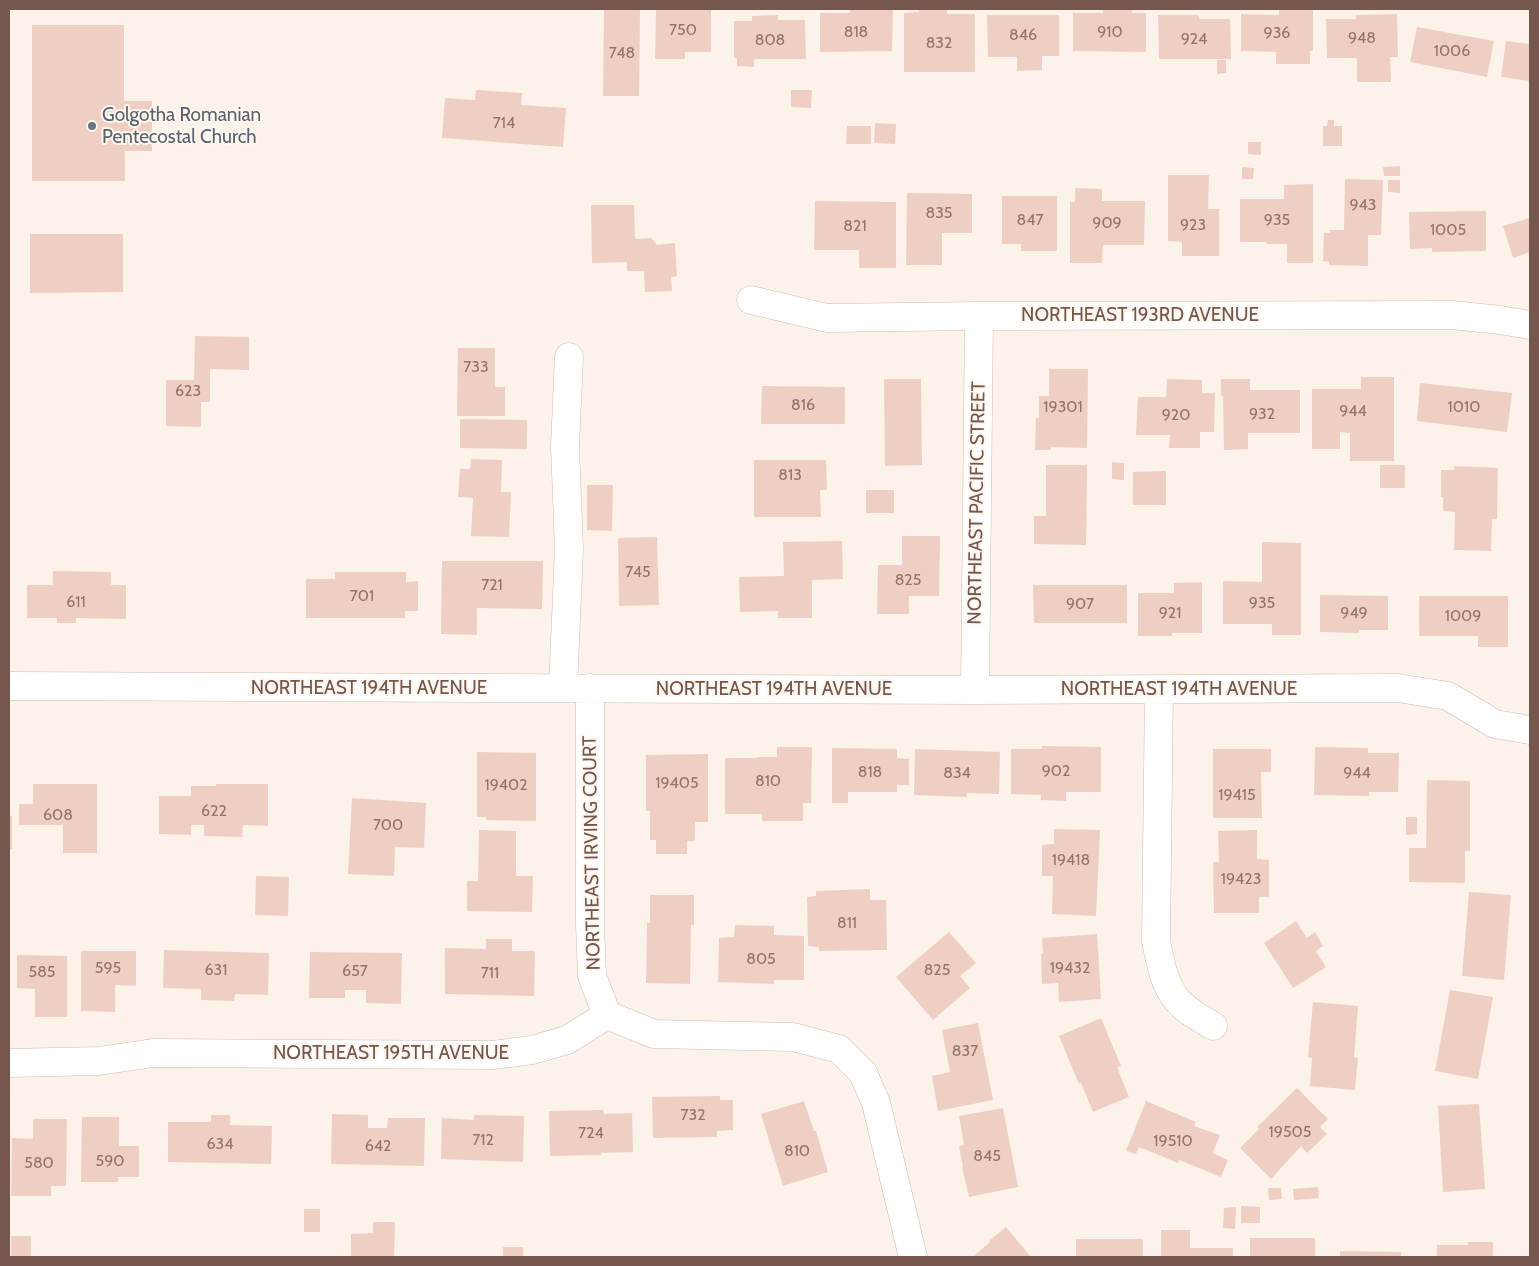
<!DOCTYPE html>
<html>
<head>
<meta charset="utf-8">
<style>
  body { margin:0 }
  #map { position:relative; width:1539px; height:1266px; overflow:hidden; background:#fbf2ea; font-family:Cabin,sans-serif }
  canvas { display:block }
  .frame { position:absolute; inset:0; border:10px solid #75574e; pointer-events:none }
</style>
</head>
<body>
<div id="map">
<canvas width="1539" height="1266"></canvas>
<div class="frame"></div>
</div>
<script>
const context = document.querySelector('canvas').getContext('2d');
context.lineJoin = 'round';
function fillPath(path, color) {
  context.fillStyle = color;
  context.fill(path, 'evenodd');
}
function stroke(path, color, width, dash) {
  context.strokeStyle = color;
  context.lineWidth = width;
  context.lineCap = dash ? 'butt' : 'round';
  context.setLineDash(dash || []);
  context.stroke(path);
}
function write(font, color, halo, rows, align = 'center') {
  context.font = font + ' Cabin,sans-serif';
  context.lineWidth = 4;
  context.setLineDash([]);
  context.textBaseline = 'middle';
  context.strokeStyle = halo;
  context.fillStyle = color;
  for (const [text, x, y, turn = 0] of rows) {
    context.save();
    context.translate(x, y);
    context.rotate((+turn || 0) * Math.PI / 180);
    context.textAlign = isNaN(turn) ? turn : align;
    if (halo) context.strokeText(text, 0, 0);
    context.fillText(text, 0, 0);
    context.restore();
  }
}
fillPath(new Path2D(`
  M604,9H640L639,96H603Z
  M656,9H711V52H685V59H655Z
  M850,9H893L892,51L820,52V13H850Z
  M919,9H947V14H975V72H904V13L919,12Z
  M1103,9H1132V13H1146V52L1073,51V13H1103Z
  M1279,9H1313V51H1310V64H1276V52L1241,51V14L1279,15Z
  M1397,14L1398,57H1390L1391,82H1357V58H1327L1326,19H1356V15Z
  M778,15V20H805L806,59H754V67L737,66V58H734V21H752V16Z
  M987,15H1059V56H1042V70L1017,71V57H988Z
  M1158,15H1199V19H1230L1231,59H1159Z
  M32,25H124V101H152V151H125V181H32Z
  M1417,27L1494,41L1487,77L1410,62Z
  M1506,41L1530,44V81L1501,77Z
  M1217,60H1226V73L1217,74Z
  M476,90L522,93L521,105L566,108L563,147L442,138L445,98L475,100Z
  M791,90H812L811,108L791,107Z
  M1328,120H1334V126H1342V146H1323V126H1327Z
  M875,123L896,124L895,144L874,143Z
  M847,126H871V144H846Z
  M1248,142H1261V155L1248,154Z
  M1400,166V176H1384L1383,167Z
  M1242,167L1254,168L1253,179H1242Z
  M1168,175H1209L1208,209H1219V256H1182V242L1168,241Z
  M1345,179L1383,180L1381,235H1368V266L1329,265V262L1323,261L1324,233H1330V230H1344Z
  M1388,180H1400V193L1388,192Z
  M1313,184V263H1287V244H1267V242H1240V199H1284V185Z
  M1075,188L1102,189V201H1145L1144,245H1103L1102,263H1070V202H1075Z
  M907,193L972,194V233H942V265H906Z
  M1002,196H1057V251H1021V244H1002Z
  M815,201L896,202V268H859V250H814Z
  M591,205H634L635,239L651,238L657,245L675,243L677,276L671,277L672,291L645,292L644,271H627V262L592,263Z
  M1486,211V251L1432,252V248L1410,249L1409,212Z
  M1530,218V252L1513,258L1503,226Z
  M30,234H123V292L30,293Z
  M195,336L249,337V370L210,369V402H201V427L166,426V380H194Z
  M458,348H495V387H505V416H457Z
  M1049,369H1088L1087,448L1051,447V450H1035L1036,418H1039V396H1049Z
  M1361,377H1394V461H1350V433L1340,432V449H1312V389H1361Z
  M884,379H921L922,465L885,466Z
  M1167,379L1202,380V393H1215L1214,432H1200V448H1169L1170,435H1136L1138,397H1166Z
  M1221,379H1250V390H1300V433H1248V449L1224,450L1223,396H1221Z
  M1420,383L1512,393L1507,432L1417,421Z
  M762,386L845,387V424H761Z
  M460,419L527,420V449L460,448Z
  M471,459L502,460L501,492H511L509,537L471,536L473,498L458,497L460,469H470Z
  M754,460H826L827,490H820L821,517H754Z
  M1112,462L1124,463V480L1112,479Z
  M1046,465H1087L1086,545L1034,544V516H1046Z
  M1380,465H1405V488H1380Z
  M1454,466L1498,468L1497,519H1492L1491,551L1454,550L1455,512L1443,511V497H1441V470H1454Z
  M1166,471V505H1133V472Z
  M587,485H613L612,531L587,530Z
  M866,490H894V513H866Z
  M902,536H940L939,596H909V614H877L878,565H902Z
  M657,537L659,605L619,606L618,538Z
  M842,541L843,579L812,580V618H778V611L740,612L739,577L784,576L783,542Z
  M1262,542L1301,543V635H1272V624H1223V581L1262,582Z
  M442,561H543L542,609L477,608V635L441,634Z
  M53,571L111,572V585H126V619L76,618V623H57V618H27V585H53Z
  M335,572H406V582L418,581V611H405V618H306V579H335Z
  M1202,582V633H1172V636H1138V593H1174V583Z
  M1033,585H1127V623H1034Z
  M1320,595L1388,596V630H1359V633L1320,632Z
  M1419,596H1508V647H1478V636H1419Z
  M1042,746L1101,747V792H1066V801L1041,800V795L1011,794V749H1042Z
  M777,747H812L811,803H803V821H762V814H725V758H757V757H777Z
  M1315,747L1368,748V753H1399L1398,792H1369V796L1314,795Z
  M832,748L897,749V758L909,759V785H897V792H848V803H832Z
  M915,749L1000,752L999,794L967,793V797L914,795Z
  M1213,749H1271V772H1261L1262,818H1213Z
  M477,752L536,753V821L486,820V817H477Z
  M708,754V822H695V841H687V854H656V840H650V811H646V755Z
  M1427,780L1470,781V851H1465V883L1409,882V848H1426Z
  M33,784H97V853H63V825H19V804H33Z
  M216,784H268V826L243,825L242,837L204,836V825H191V835L159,834V796H191V786H216Z
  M352,798L426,803L424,848L395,847L394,876L348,874Z
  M9,816H12V849H9Z
  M1406,817H1417V834L1406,835Z
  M1054,829L1100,830L1096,916L1052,914L1053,876H1042V845L1054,844Z
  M479,830L516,831V876H533L532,912L467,911V881H478Z
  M1257,830V859L1269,860V897H1259V913H1214L1213,862H1219L1218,831Z
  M256,876L289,877L288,916L255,915Z
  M870,889V900H886L887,950L819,951V947L808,946L807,897L816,896V891Z
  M1469,892L1511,895L1504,980L1462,976Z
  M650,895H694V925H691L690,984L646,983L647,923H650Z
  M1296,921L1307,938L1315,932L1323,946L1316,951L1326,967L1293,988L1264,943Z
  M735,925L774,926V935L804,936V980H774V984L718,982L719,938L734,937Z
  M949,932L976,963L960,976L970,988L933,1020L896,977Z
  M1097,934L1101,999L1059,1002L1058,983L1042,984L1041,954L1043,953L1042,938Z
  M486,939H512V951H535L534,996L445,994V948L486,949Z
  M164,950L269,953L268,995L235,994L234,1001L201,1000V989L163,988Z
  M81,951H136V986L115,985V1012L81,1011Z
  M310,952L402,953L401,1004L366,1003V990H345V998H309Z
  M17,955L67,956V1017H35V989L17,988Z
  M1450,990L1493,997L1478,1079L1435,1071Z
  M1313,1002L1358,1006L1354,1057L1358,1058L1355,1090L1310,1086L1312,1058L1308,1057Z
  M1101,1018L1121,1066L1117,1067L1129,1097L1093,1112L1081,1083L1079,1084L1059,1036Z
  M978,1023L993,1100L938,1111L932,1076L950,1072L942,1030Z
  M1297,1088L1328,1119L1320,1127L1327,1134L1307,1153L1301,1146L1271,1179L1240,1148L1259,1129L1257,1127Z
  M720,1096V1100H733V1130L717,1131V1137L653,1138L652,1097Z
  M804,1101L814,1131H816L828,1172L783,1186L761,1114Z
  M1146,1101L1196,1122L1194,1126L1220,1135L1213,1153L1228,1160L1221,1177L1179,1160L1178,1163L1139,1147L1136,1154L1126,1151Z
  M1479,1104L1485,1189L1443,1192L1438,1106Z
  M1003,1108L1018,1187L969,1197L962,1167H963L959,1146L964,1145L959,1116Z
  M603,1110L604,1114L632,1113L633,1152L601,1153V1155L550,1156L549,1111Z
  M332,1114L368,1115V1128H387L388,1118H425L424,1166L331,1164Z
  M211,1115H230V1125L272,1126L271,1164L168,1162V1122H211Z
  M474,1115L524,1116L523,1162L441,1159L442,1118L474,1120Z
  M82,1117H119V1146H139V1177H118V1182H81Z
  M33,1119H67L66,1186H51V1196H11L12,1138L33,1139Z
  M1318,1187L1319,1198L1294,1200L1293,1189Z
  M1268,1188H1281L1282,1199L1269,1200Z
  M1241,1206L1260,1207V1223H1241Z
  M1236,1207L1235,1229L1223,1228L1224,1208Z
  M304,1209H320V1232H304Z
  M373,1222H395L394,1257H351V1234L373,1233Z
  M1006,1227L1031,1257H973L990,1242L989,1241Z
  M1161,1230H1190V1248H1233V1257H1161Z
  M11,1236H31V1257H11Z
  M1250,1238H1315V1257H1250Z
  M1076,1239H1143V1257H1076Z
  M1468,1242H1493V1257H1437V1245H1468Z
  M503,1247H523V1257H503Z
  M1340,1251L1401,1252V1257H1340Z`), '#efcfc3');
const minor = new Path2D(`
  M751,300L827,318L979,316L1452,315L1500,320L1530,325
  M9,686L975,690L1398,688L1448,696L1495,724L1530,730
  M563,688L569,549L565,446L569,357
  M590,688V924L592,976L607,1015
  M975,690L979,316
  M1159,690L1156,941C1160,959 1163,982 1175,997C1184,1010 1200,1018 1213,1026
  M9,1063L99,1061L153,1053L494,1055L532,1050L567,1040L607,1015L654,1034L793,1037L839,1049L863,1073L876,1103L913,1257`);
stroke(minor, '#cfbbb2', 29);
stroke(minor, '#fff', 28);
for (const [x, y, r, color] of [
  [92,126,5,"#6b7280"]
]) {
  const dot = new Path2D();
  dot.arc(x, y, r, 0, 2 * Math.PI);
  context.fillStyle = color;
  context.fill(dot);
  stroke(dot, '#fef7f0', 2);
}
write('16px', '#94756b', null, [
  ["750",683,30],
  ["818",856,32],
  ["910",1110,32],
  ["936",1277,33],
  ["846",1023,35],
  ["948",1362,38],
  ["924",1194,39],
  ["808",770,40],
  ["832",939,43],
  ["1006",1452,51],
  ["748",622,53],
  ["714",504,123],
  ["943",1363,205],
  ["835",939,213],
  ["847",1030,220],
  ["935",1277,220],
  ["909",1107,223],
  ["923",1193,225],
  ["821",855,226],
  ["1005",1448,230],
  ["733",476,367],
  ["623",188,391],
  ["816",803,405],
  ["19301",1063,407],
  ["1010",1464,407],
  ["944",1353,411],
  ["932",1262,414],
  ["920",1176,415],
  ["813",790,475],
  ["745",638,572],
  ["825",908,580],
  ["721",492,585],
  ["701",362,596],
  ["611",76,602],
  ["935",1262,603],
  ["907",1080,604],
  ["921",1170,613],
  ["949",1354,613],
  ["1009",1463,616],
  ["902",1056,771],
  ["818",870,772],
  ["834",957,773],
  ["944",1357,773],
  ["810",768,781],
  ["19405",677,783],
  ["19402",506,785],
  ["19415",1237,795],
  ["622",214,811],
  ["608",58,815],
  ["700",388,825],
  ["19418",1071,860],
  ["19423",1241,879],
  ["811",847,923],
  ["805",761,959],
  ["595",108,968],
  ["19432",1070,968],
  ["631",216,970],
  ["825",937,970],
  ["657",355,971],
  ["585",42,972],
  ["711",490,973],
  ["837",965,1051],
  ["732",693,1115],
  ["19505",1290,1132],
  ["724",591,1133],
  ["712",483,1140],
  ["19510",1173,1141],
  ["634",220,1144],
  ["642",378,1146],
  ["810",797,1151],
  ["845",987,1156],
  ["590",110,1161],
  ["580",39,1163]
]);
write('19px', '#5b616d', '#fef7f0', [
  ["Golgotha Romanian",102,115],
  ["Pentecostal Church",102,137]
], 'left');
write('19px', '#75574e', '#fef7f0', [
  ["NORTHEAST 193RD AVENUE",1140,315],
  ["NORTHEAST PACIFIC STREET",977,503,-89],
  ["NORTHEAST 194TH AVENUE",369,688],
  ["NORTHEAST 194TH AVENUE",774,689],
  ["NORTHEAST 194TH AVENUE",1179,689],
  ["NORTHEAST IRVING COURT",592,853,-91],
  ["NORTHEAST 195TH AVENUE",391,1053]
]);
</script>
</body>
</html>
